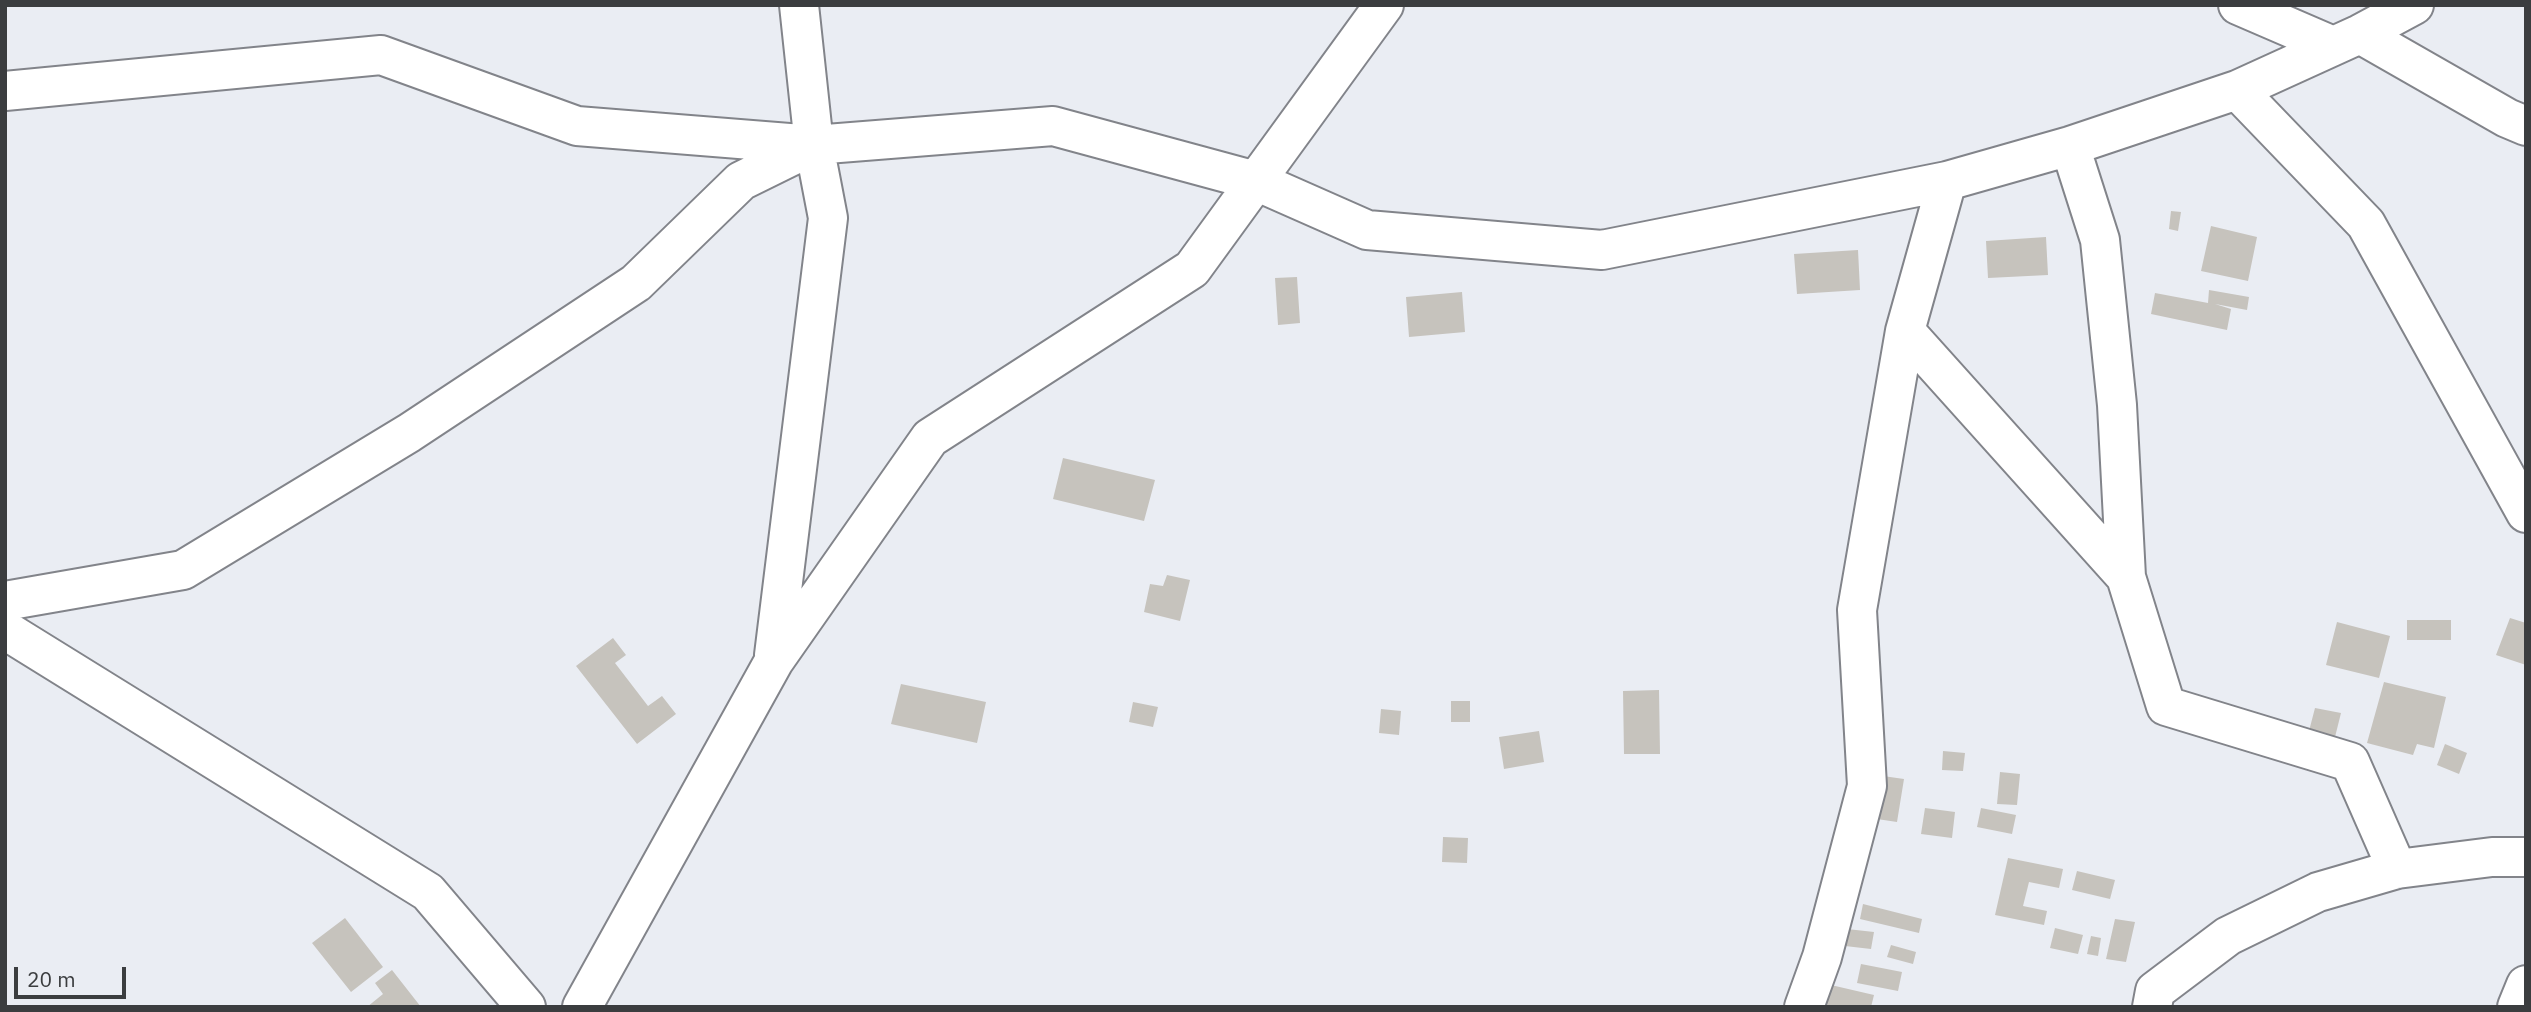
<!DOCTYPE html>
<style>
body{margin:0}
#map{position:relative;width:2531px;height:1012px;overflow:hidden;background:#eaedf3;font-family:"IBM Plex Sans",sans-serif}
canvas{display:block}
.frame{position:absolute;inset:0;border:7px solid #3b3d3f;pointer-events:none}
.scale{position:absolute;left:14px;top:967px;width:112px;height:32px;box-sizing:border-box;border:4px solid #3b3d3f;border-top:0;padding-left:9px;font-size:21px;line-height:24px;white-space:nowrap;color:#3b3d3f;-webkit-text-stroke:5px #eaedf3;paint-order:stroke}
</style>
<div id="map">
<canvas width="2531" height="1012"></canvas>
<div class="frame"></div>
<div class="scale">20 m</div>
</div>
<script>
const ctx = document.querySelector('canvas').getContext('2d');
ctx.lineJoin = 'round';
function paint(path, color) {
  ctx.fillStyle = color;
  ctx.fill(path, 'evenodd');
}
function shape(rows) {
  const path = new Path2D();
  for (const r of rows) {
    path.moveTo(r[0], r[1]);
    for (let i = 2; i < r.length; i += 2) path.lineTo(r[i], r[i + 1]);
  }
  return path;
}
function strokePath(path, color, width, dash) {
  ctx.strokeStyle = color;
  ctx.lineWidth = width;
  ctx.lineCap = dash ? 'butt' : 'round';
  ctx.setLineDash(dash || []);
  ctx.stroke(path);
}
const building = shape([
 [2171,211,2181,212,2178,231,2169,229],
 [2211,226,2257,237,2248,281,2201,271],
 [2046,237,2048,275,1988,278,1986,241],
 [1858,250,1860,290,1797,294,1794,254],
 [1297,277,1300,323,1278,325,1275,278],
 [2209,290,2249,297,2247,310,2215,304,2231,309,2227,330,2151,314,2155,293,2208,303],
 [1462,292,1465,332,1409,337,1406,297],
 [1063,458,1155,480,1144,521,1053,499],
 [1167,575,1190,580,1180,621,1144,612,1150,584,1163,586],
 [2510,618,2526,623,2526,665,2496,655],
 [2407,620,2451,620,2451,640,2407,640],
 [2337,622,2390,636,2379,678,2326,665],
 [613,638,626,655,615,663,648,706,662,696,676,714,637,744,576,666],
 [2384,682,2446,697,2434,748,2417,744,2413,755,2367,743],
 [901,684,986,702,977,743,891,724],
 [1659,690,1660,754,1624,754,1623,691],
 [1451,701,1470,701,1470,722,1451,722],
 [1133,702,1158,707,1153,727,1129,722],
 [2315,708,2341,713,2335,737,2309,731],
 [1381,709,1401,711,1399,735,1379,733],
 [1539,731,1544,762,1504,769,1499,737],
 [2445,744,2467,753,2459,774,2437,765],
 [1943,751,1965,753,1963,771,1942,770],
 [2000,772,2020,774,2017,805,1997,804],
 [1883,776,1904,779,1897,822,1877,819],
 [1925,808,1955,812,1952,838,1921,834],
 [1981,808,2016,815,2012,834,1977,827],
 [1443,837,1468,838,1467,863,1442,862],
 [2008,858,2063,869,2059,888,2029,882,2023,906,2047,911,2044,925,1995,915],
 [2077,871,2115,880,2110,899,2072,890],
 [1863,904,1922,919,1919,933,1860,919],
 [345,918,383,967,351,992,312,943],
 [2115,919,2135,922,2126,962,2106,959],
 [2055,928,2083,935,2078,954,2050,948],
 [1847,929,1874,932,1871,949,1845,946],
 [2091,936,2101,938,2098,956,2087,954],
 [1891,945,1916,952,1913,964,1887,957],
 [1861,964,1902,972,1898,991,1857,983],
 [392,970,421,1007,367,1007,383,994,375,983],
 [1831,985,1874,995,1871,1007,1826,1007]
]);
const minor = shape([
 [2238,5,2333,46],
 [2360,34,2507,118,2526,126],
 [2237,90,2366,224,2526,513],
 [5,91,381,55,577,126,814,145,1053,126,1256,181,1367,230,1602,250,1947,181,2070,146,2237,90,2360,34,2414,5],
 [2070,146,2100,240,2117,405,2126,577],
 [1905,331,2126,577,2166,706,2350,762,2397,869],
 [5,601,183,570,409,433,636,283,741,181,814,145],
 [5,630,428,892,526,1007],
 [774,655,828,218,814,145,799,5],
 [582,1007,774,661,930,438,1192,269,1384,5],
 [1804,1007,1822,957,1867,786,1857,610,1905,331,1947,181],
 [2152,1007,2155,991,2228,936,2318,892,2397,869,2492,857,2526,857],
 [2517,1007,2526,985]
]);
paint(building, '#c6c3bd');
strokePath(minor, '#82848a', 42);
strokePath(minor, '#fff', 38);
</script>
